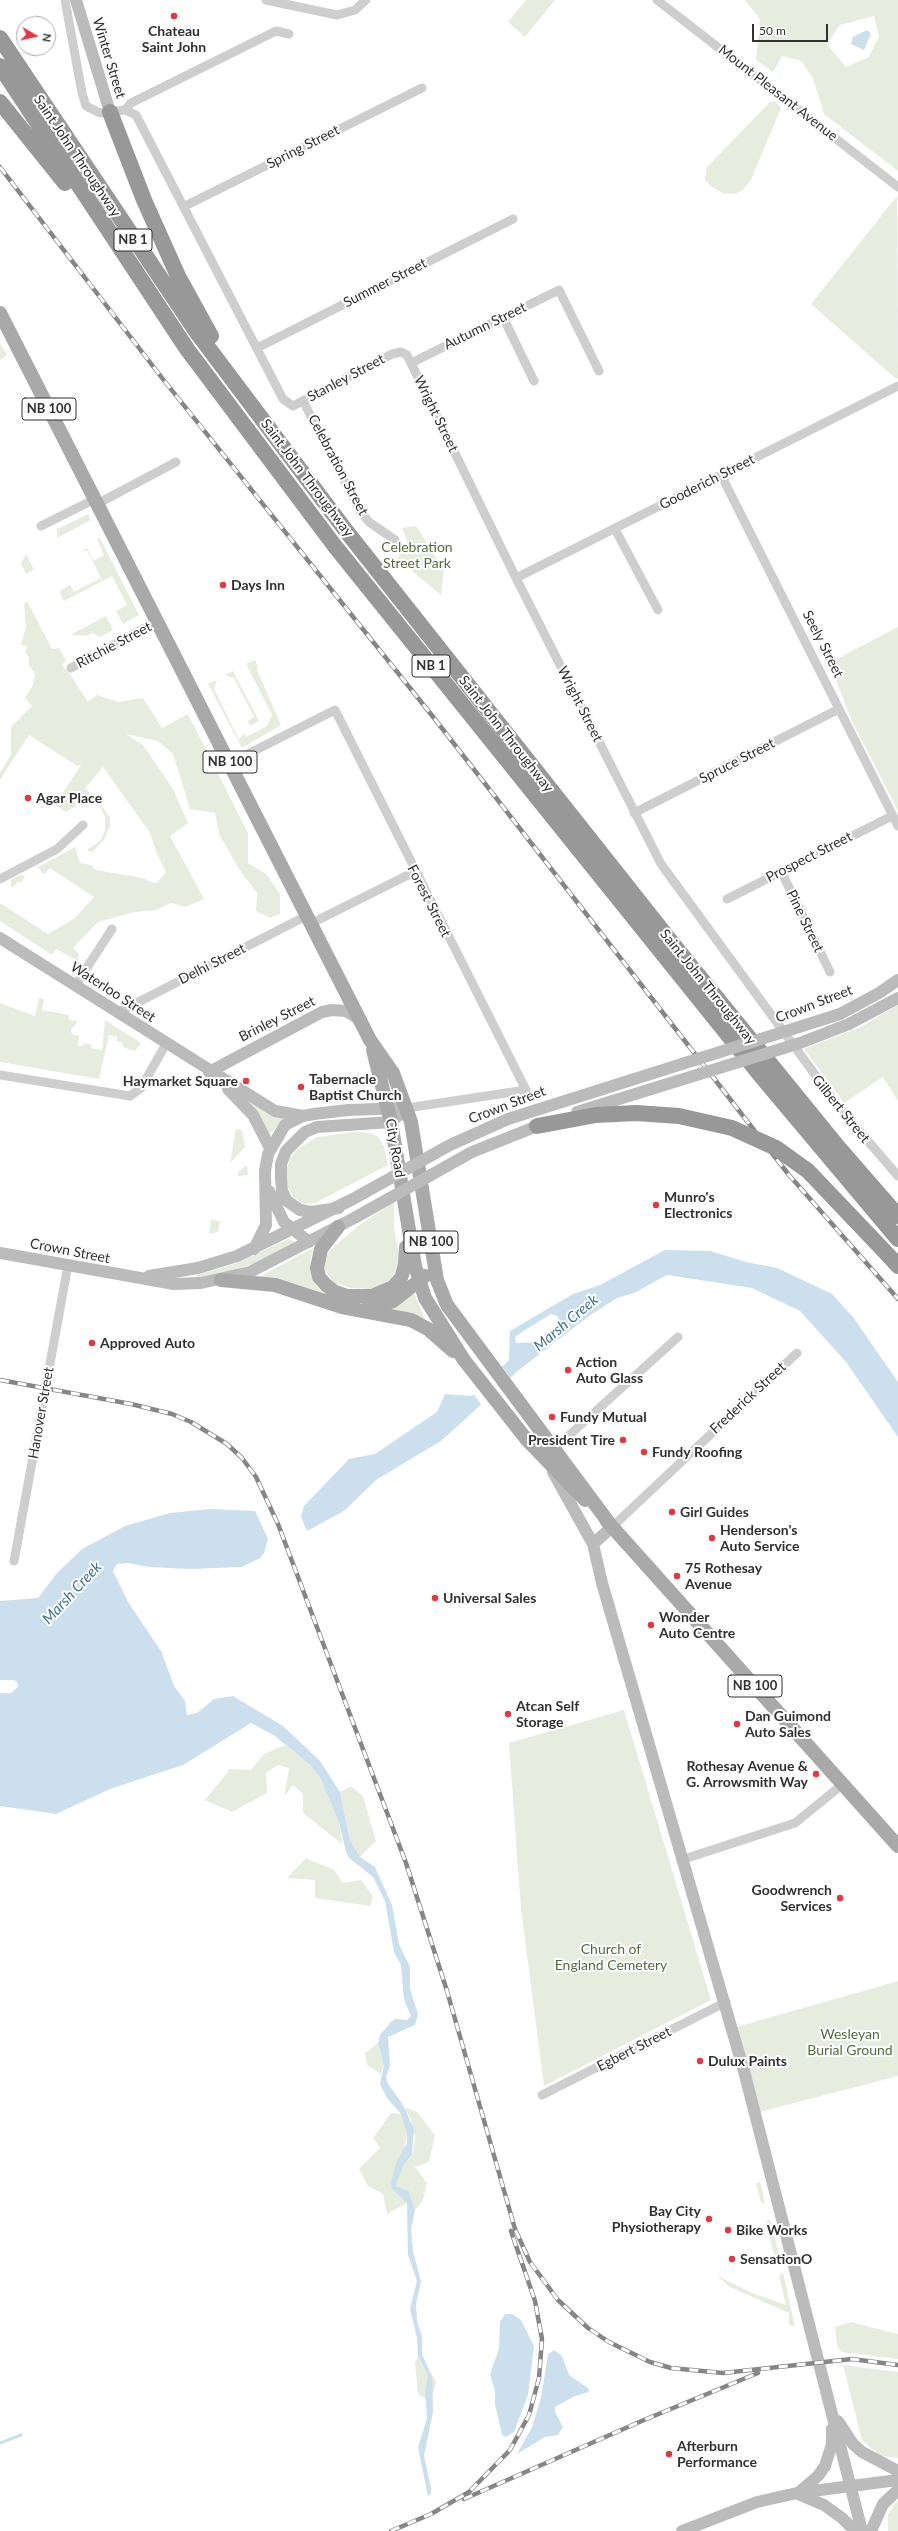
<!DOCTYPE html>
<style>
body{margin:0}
#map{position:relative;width:898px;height:2531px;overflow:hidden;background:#fff;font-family:Lato,sans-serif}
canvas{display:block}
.north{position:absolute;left:16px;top:16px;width:40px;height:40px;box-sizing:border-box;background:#fff;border:1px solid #adadad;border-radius:50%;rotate:99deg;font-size:11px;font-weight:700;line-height:16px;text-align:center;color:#313131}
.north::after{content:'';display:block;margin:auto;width:14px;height:18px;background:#e23843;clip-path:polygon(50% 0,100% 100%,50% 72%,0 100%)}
.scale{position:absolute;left:752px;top:24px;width:76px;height:18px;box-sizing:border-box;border:2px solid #313131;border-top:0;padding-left:5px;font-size:12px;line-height:14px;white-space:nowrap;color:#313131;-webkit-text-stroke:3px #fff;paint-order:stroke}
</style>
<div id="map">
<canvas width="898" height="2531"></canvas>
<div class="north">N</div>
<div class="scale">50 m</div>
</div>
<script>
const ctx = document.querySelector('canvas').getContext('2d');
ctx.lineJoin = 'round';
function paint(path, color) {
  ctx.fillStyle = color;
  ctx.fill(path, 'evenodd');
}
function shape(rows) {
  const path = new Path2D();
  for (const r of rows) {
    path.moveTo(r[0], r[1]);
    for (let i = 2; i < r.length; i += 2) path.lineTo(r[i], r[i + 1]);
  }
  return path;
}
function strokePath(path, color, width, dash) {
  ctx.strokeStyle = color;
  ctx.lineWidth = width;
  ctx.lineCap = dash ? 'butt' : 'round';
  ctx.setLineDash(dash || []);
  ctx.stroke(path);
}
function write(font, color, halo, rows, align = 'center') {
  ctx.font = font + ' Lato,sans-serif';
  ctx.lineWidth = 4;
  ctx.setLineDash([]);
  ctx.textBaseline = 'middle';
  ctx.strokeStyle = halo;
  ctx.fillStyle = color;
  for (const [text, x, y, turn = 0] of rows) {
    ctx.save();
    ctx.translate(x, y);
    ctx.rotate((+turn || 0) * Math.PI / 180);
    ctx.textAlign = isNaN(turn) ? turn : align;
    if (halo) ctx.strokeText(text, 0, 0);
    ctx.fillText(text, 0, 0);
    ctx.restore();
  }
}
const green = shape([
 [526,0,555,0,525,37,508,22],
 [745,0,898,0,898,171,824,114,813,78,801,61,782,56,773,72,756,60,760,19],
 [874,16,879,36,869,57,846,67,827,44,840,25],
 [775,101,781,108,751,180,743,190,735,194,723,193,712,187,705,180,707,167,770,102],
 [897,196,898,378,896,379,811,304],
 [0,343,7,355,0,360],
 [88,514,91,520,57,538,57,529],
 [416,526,444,570,441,595,397,559,407,541,402,528],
 [100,538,139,615,123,624,116,611,127,605,112,576,64,601,59,591,70,585,74,592,101,578,87,550,79,552,87,548,94,561,104,555,97,539],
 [26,554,34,570,26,574,21,563],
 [27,601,52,649,59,648,66,661,62,665,70,674,88,702,97,695,118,702,143,698,162,728,188,714,248,833,248,863,266,874,280,894,280,914,270,918,256,911,257,893,239,869,219,834,215,813,190,809,173,754,158,741,126,734,143,745,173,789,188,823,170,836,204,899,186,907,171,903,156,910,135,912,98,922,73,948,79,954,78,961,56,949,52,955,0,921,0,903,48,934,75,918,94,897,50,868,44,875,38,867,75,847,80,863,91,865,96,870,143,878,154,883,158,882,166,872,157,854,150,833,103,767,85,788,98,800,110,818,110,826,104,840,92,852,87,850,100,841,105,831,105,817,101,808,93,801,79,798,75,798,76,806,66,812,55,805,81,765,77,766,29,735,0,780,0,773,11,755,11,727,32,706,25,698,33,685,35,674,29,665,29,658,25,651,27,647,21,644,26,627,24,604],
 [106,616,113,630,100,637,93,633,85,636,70,635],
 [898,627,898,811,851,719,829,663],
 [255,660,258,667,257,670,281,725,242,748,208,684,217,680,214,689,239,740,244,733,246,737,267,726,272,715,246,664],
 [233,671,259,721,250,726,248,721,254,717,234,678,225,675],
 [20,875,25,876,21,883,18,881,13,888,11,886,11,880],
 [39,998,44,999,42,1010,69,1015,69,1020,78,1021,71,1030,72,1034,79,1036,78,1046,83,1046,83,1043,92,1045,91,1048,102,1050,105,1020,141,1043,135,1051,131,1050,123,1047,123,1043,116,1041,117,1037,109,1035,99,1079,0,1062,0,1003,35,1016],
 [898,1005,898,1101,883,1077,844,1103,804,1049,861,1027],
 [221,1081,284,1118,285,1119,269,1134],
 [236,1129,242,1130,245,1147,230,1163],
 [356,1132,370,1133,378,1137,384,1146,388,1165,315,1203,304,1204,293,1197,288,1187,286,1170,290,1159,299,1148,317,1137],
 [247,1165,248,1175,238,1176,238,1172],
 [394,1202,394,1227,399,1254,398,1265,391,1279,377,1287,369,1289,351,1288,333,1282,324,1269,325,1257,330,1250,358,1226],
 [211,1220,220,1221,218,1232,209,1234],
 [289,1239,296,1242,253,1264,212,1276,196,1278,197,1275,234,1264],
 [313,1248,310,1262,313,1280,319,1289,331,1297,259,1277],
 [414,1293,425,1319,389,1309],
 [624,1710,711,2000,544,2086,521,1909,509,1743],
 [285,1745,311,1766,320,1777,339,1823,342,1844,303,1813,303,1794,293,1785,284,1797,289,1768,278,1765,266,1773,267,1793,232,1812,205,1800,230,1769,251,1770,264,1754],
 [351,1786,363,1796,376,1841,360,1857,350,1840,340,1792],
 [306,1858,334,1870,343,1883,361,1880,373,1896,370,1906,315,1898,315,1880,287,1878],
 [898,1981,898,2076,756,2113,733,2028],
 [378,2043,384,2064,381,2074,367,2065,365,2053],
 [404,2107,417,2112,435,2135,429,2162,415,2167,427,2183,423,2200,415,2210,409,2191,396,2186,403,2166,412,2156,414,2148,415,2137,411,2120],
 [391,2113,401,2114,407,2134,404,2151,396,2163,392,2189,407,2203,387,2214,383,2194,368,2186,359,2169,380,2148,373,2138],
 [760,2182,765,2203,761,2203,756,2183],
 [770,2219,780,2258,774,2255,766,2222],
 [783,2272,795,2327,789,2325,789,2313,730,2287,716,2275,752,2293,786,2305,779,2276],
 [851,2322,898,2334,898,2359,841,2352,837,2345,835,2327],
 [418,2356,428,2375,425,2390,426,2399,418,2394,415,2363],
 [843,2365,898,2372,898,2458,877,2455,877,2453,862,2440],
 [431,2373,436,2382,432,2397,430,2388],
 [898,2500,898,2531,888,2531,888,2514]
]);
const water = shape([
 [867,30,871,34,864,50,851,44,853,37],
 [665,1250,710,1251,746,1262,777,1268,832,1294,853,1317,898,1382,898,1437,846,1362,800,1311,752,1288,667,1275,634,1293,617,1298,589,1316,519,1370,441,1441,376,1480,344,1511,307,1531,301,1517,304,1506,349,1459,375,1454,437,1412,445,1394,472,1396,509,1360,510,1331,573,1294,600,1285],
 [551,1314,558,1316,559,1320,552,1336,542,1342,516,1343,515,1337,525,1330],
 [211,1509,255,1511,268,1539,264,1553,260,1558,242,1567,188,1569,149,1567,128,1563,117,1564,113,1571,128,1602,161,1651,174,1686,185,1701,187,1715,197,1713,214,1699,233,1696,283,1726,320,1761,340,1792,350,1840,360,1857,375,1867,392,1905,399,1944,410,1967,410,1989,418,2014,415,2025,388,2037,390,2066,386,2077,388,2084,402,2103,414,2129,412,2155,403,2166,396,2186,409,2191,415,2210,411,2229,413,2251,421,2282,416,2304,417,2321,422,2336,422,2354,432,2377,433,2412,424,2456,431,2488,431,2494,428,2496,418,2448,427,2418,425,2390,428,2375,418,2356,417,2338,410,2309,417,2281,408,2255,407,2203,392,2189,391,2183,396,2163,407,2143,407,2134,401,2114,387,2098,380,2084,384,2065,378,2043,380,2035,391,2022,395,2019,407,2020,411,2016,404,2000,401,1965,394,1952,385,1901,373,1877,349,1858,346,1852,339,1823,320,1777,311,1766,275,1736,251,1723,183,1765,110,1789,56,1814,0,1806,0,1693,11,1693,18,1686,14,1680,0,1680,0,1601,38,1598,57,1573,82,1549,125,1526,170,1513],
 [505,2314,512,2314,521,2320,534,2346,528,2395,514,2432,506,2437,502,2435,495,2404,495,2391,490,2374,499,2349,500,2322],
 [554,2350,562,2356,569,2375,588,2388,589,2392,575,2396,555,2407,555,2412,563,2427,558,2435,545,2437,517,2454,532,2427,541,2398,548,2354]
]);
const pier = shape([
 [501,1365,512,1380,483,1407,473,1393],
 [0,1680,14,1680,17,1682,18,1687,11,1693,0,1693,0,1691,10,1691,16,1686,13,1682,0,1682]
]);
const stream = shape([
 [0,2443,21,2435]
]);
const street = shape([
 [65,0,82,93,86,106,100,113,125,110,136,115,283,399,293,406,392,354,401,352,407,355,516,578,661,864,838,1106,898,1176],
 [266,0,337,15,355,10,366,0],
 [657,0,898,187],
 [125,110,131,103,276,31,289,34],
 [185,206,422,88],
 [503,317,534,381],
 [257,348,513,219],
 [411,363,559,290,599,371],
 [303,401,360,511,369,522,395,540],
 [721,475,898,826],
 [97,504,176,462],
 [41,526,95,499],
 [615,529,658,610],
 [516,578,898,386],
 [71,668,158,621],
 [230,763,335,710,526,1090,407,1108],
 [634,813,839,709],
 [781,871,830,972],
 [0,879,57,849,83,825],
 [727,899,892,816],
 [312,923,414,872],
 [75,986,112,929],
 [117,1013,308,915],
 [0,1075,130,1096,141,1088,166,1044],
 [555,1448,678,1337],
 [612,1527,797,1353],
 [14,1561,68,1265],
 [684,1859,795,1823,843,1784],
 [542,2095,726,2002]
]);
const secondary = shape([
 [76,0,110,112],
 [0,938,275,1111,303,1116],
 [840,1014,879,993,898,980],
 [849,1024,898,998],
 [209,1072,322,1012,332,1010,346,1011,361,1020],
 [228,1089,253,1115,270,1148],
 [269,1191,284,1222,309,1242],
 [339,1208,311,1212,300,1210,287,1201,282,1191,281,1178,281,1164,286,1151,305,1132,317,1127,391,1122,407,1108],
 [254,1249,266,1225,265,1171,268,1154,285,1125,303,1116,314,1114,348,1110,407,1108],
 [0,1253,174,1284,201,1283,250,1272,356,1217],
 [149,1276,198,1268,237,1256,353,1199],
 [553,1472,593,1544,602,1583,744,2071,862,2531],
 [593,1544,612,1527],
 [838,2421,853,2444,862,2452,898,2471],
 [798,2493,818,2476,825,2466,832,2444,832,2429],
 [798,2494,824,2505,842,2518,855,2531],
 [682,2531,757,2502,797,2493,898,2480],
 [871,2531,883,2504,898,2490]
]);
const primary = shape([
 [0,313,370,1040,393,1073,411,1122,437,1280,447,1305,612,1527],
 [373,1050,391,1122,415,1266,425,1298,464,1360,527,1440,585,1500],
 [338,1227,321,1249,317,1268,319,1277,326,1285,335,1292,347,1296,372,1296,393,1287,401,1278,405,1265,406,1247],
 [221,1280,275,1285,342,1307,411,1320,428,1329,453,1351],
 [366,1309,393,1301,425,1276],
 [606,1520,898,1846]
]);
const highway = shape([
 [0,38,198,334,347,532,672,943,838,1147,898,1216],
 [0,66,187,349,334,545,761,1076,898,1239],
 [0,102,65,183],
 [110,112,144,200,178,276,211,336],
 [889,1256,898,1266]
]);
const rail = shape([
 [0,167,162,378,434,718,789,1175,898,1299],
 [0,1380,131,1404,172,1414,191,1422,227,1444,242,1458,256,1477,278,1524,406,1863,447,1991,515,2229,530,2262,558,2300,588,2328,609,2342,650,2362,671,2368,723,2373,852,2359,898,2365],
 [464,2499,644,2420,758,2373],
 [391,2531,431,2514,469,2492,510,2450,529,2415,539,2378,542,2339,535,2301,511,2231]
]);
const secondaryBridge = shape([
 [577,1112,800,1043,849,1024],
 [353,1199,450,1145,508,1119,840,1014],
 [356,1217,472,1152,545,1123]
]);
const highwayBridge = shape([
 [537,1126,596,1115,636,1113,679,1116,732,1128,776,1148,808,1171,889,1256]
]);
const markers = [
 [174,16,4,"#e23843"],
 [223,585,4,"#e23843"],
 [28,798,4,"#e23843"],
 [246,1081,4,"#e23843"],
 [301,1087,4,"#e23843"],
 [656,1205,4,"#e23843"],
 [92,1343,4,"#e23843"],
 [568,1370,4,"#e23843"],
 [552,1417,4,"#e23843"],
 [623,1440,4,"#e23843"],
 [644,1452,4,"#e23843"],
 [672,1512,4,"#e23843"],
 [712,1538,4,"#e23843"],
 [677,1576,4,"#e23843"],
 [435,1598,4,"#e23843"],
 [651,1625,4,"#e23843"],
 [508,1714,4,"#e23843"],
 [737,1724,4,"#e23843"],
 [816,1774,4,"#e23843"],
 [840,1898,4,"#e23843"],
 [700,2061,4,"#e23843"],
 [709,2219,4,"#e23843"],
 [728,2230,4,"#e23843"],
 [732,2259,4,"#e23843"],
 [669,2454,4,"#e23843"]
];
const shields = [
 [133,240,38],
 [49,409,54],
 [431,666,38],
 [230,762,54],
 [431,1242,54],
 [755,1686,54]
];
const shieldNames = [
 ["NB 1",133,240],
 ["NB 100",49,409],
 ["NB 1",431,666],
 ["NB 100",230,762],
 ["NB 100",431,1242],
 ["NB 100",755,1686]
];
const poiNames = [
 ["Chateau",174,31,"center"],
 ["Saint John",174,47,"center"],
 ["Days Inn",231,585],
 ["Agar Place",36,798],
 ["Tabernacle",309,1079],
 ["Baptist Church",309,1095],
 ["Haymarket Square",238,1081,"right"],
 ["Munro's",664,1197],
 ["Electronics",664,1213],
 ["Approved Auto",100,1343],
 ["Action",576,1362],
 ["Auto Glass",576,1378],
 ["Fundy Mutual",560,1417],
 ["President Tire",615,1440,"right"],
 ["Fundy Roofing",652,1452],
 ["Girl Guides",680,1512],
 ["Henderson's",720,1530],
 ["Auto Service",720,1546],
 ["75 Rothesay",685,1568],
 ["Avenue",685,1584],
 ["Universal Sales",443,1598],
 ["Wonder",659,1617],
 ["Auto Centre",659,1633],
 ["Atcan Self",516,1706],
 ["Storage",516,1722],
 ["Dan Guimond",745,1716],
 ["Auto Sales",745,1732],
 ["Rothesay Avenue &",808,1766,"right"],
 ["G. Arrowsmith Way",808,1782,"right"],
 ["Goodwrench",832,1890,"right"],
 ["Services",832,1906,"right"],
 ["Dulux Paints",708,2061],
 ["Bay City",701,2211,"right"],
 ["Physiotherapy",701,2227,"right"],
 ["Bike Works",736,2230],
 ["SensationO",740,2259],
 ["Afterburn",677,2446],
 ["Performance",677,2462]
];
const streetNames = [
 ["Winter Street",109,58,73],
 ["Mount Pleasant Avenue",778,93,38],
 ["Spring Street",303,147,-27],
 ["Saint John Throughway",77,156,56],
 ["Summer Street",385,283,-27],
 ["Autumn Street",485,326,-26],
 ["Stanley Street",346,378,-28],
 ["Wright Street",436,414,64],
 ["Celebration Street",338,465,62],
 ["Saint John Throughway",307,478,53],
 ["Gooderich Street",707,482,-27],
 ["Seely Street",823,644,63],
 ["Ritchie Street",114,645,-28],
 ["Wright Street",580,704,63],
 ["Saint John Throughway",506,734,52],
 ["Spruce Street",737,761,-27],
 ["Prospect Street",809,857,-27],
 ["Forest Street",429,901,63],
 ["Pine Street",805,921,64],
 ["Delhi Street",212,964,-27],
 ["Saint John Throughway",708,987,51],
 ["Waterloo Street",113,992,33],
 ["Crown Street",814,1004,-21],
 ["Brinley Street",277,1019,-27],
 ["Crown Street",507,1105,-21],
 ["Gilbert Street",841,1109,51],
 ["City Road",395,1148,80],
 ["Crown Street",70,1251,11],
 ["Frederick Street",748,1398,-43],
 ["Hanover Street",41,1413,-80],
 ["Egbert Street",634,2049,-27]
];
const parkNames = [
 ["Celebration",417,547],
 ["Street Park",417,563],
 ["Church of",611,1949],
 ["England Cemetery",611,1965],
 ["Wesleyan",850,2034],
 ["Burial Ground",850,2050]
];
const waterNames = [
 ["Marsh Creek",566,1323,-40],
 ["Marsh Creek",72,1593,-47]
];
paint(green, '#e6eddf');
paint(water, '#ccdfec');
paint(pier, '#fff');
strokePath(stream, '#ccdfec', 3);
strokePath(street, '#cecece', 9);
strokePath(secondary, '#bbb', 12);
strokePath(primary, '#a9a9a9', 14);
strokePath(highway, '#989898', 16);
strokePath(rail, '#868686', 4.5);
strokePath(rail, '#fff', 3, [9]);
strokePath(secondaryBridge, '#bbb', 12);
strokePath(highwayBridge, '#989898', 16);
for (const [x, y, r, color] of markers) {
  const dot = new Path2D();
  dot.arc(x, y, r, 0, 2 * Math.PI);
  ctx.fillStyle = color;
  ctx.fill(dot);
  strokePath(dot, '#fff', 1.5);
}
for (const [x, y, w] of shields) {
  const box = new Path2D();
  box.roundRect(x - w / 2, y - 11, w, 22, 3);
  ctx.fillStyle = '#fff';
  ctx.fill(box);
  strokePath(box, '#313131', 1);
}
write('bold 13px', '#313131', null, shieldNames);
write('bold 14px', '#313131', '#fff', poiNames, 'left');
write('14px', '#313131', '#fff', streetNames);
write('14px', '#536c3e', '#fff', parkNames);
write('italic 15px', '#3f7192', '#fff', waterNames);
</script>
